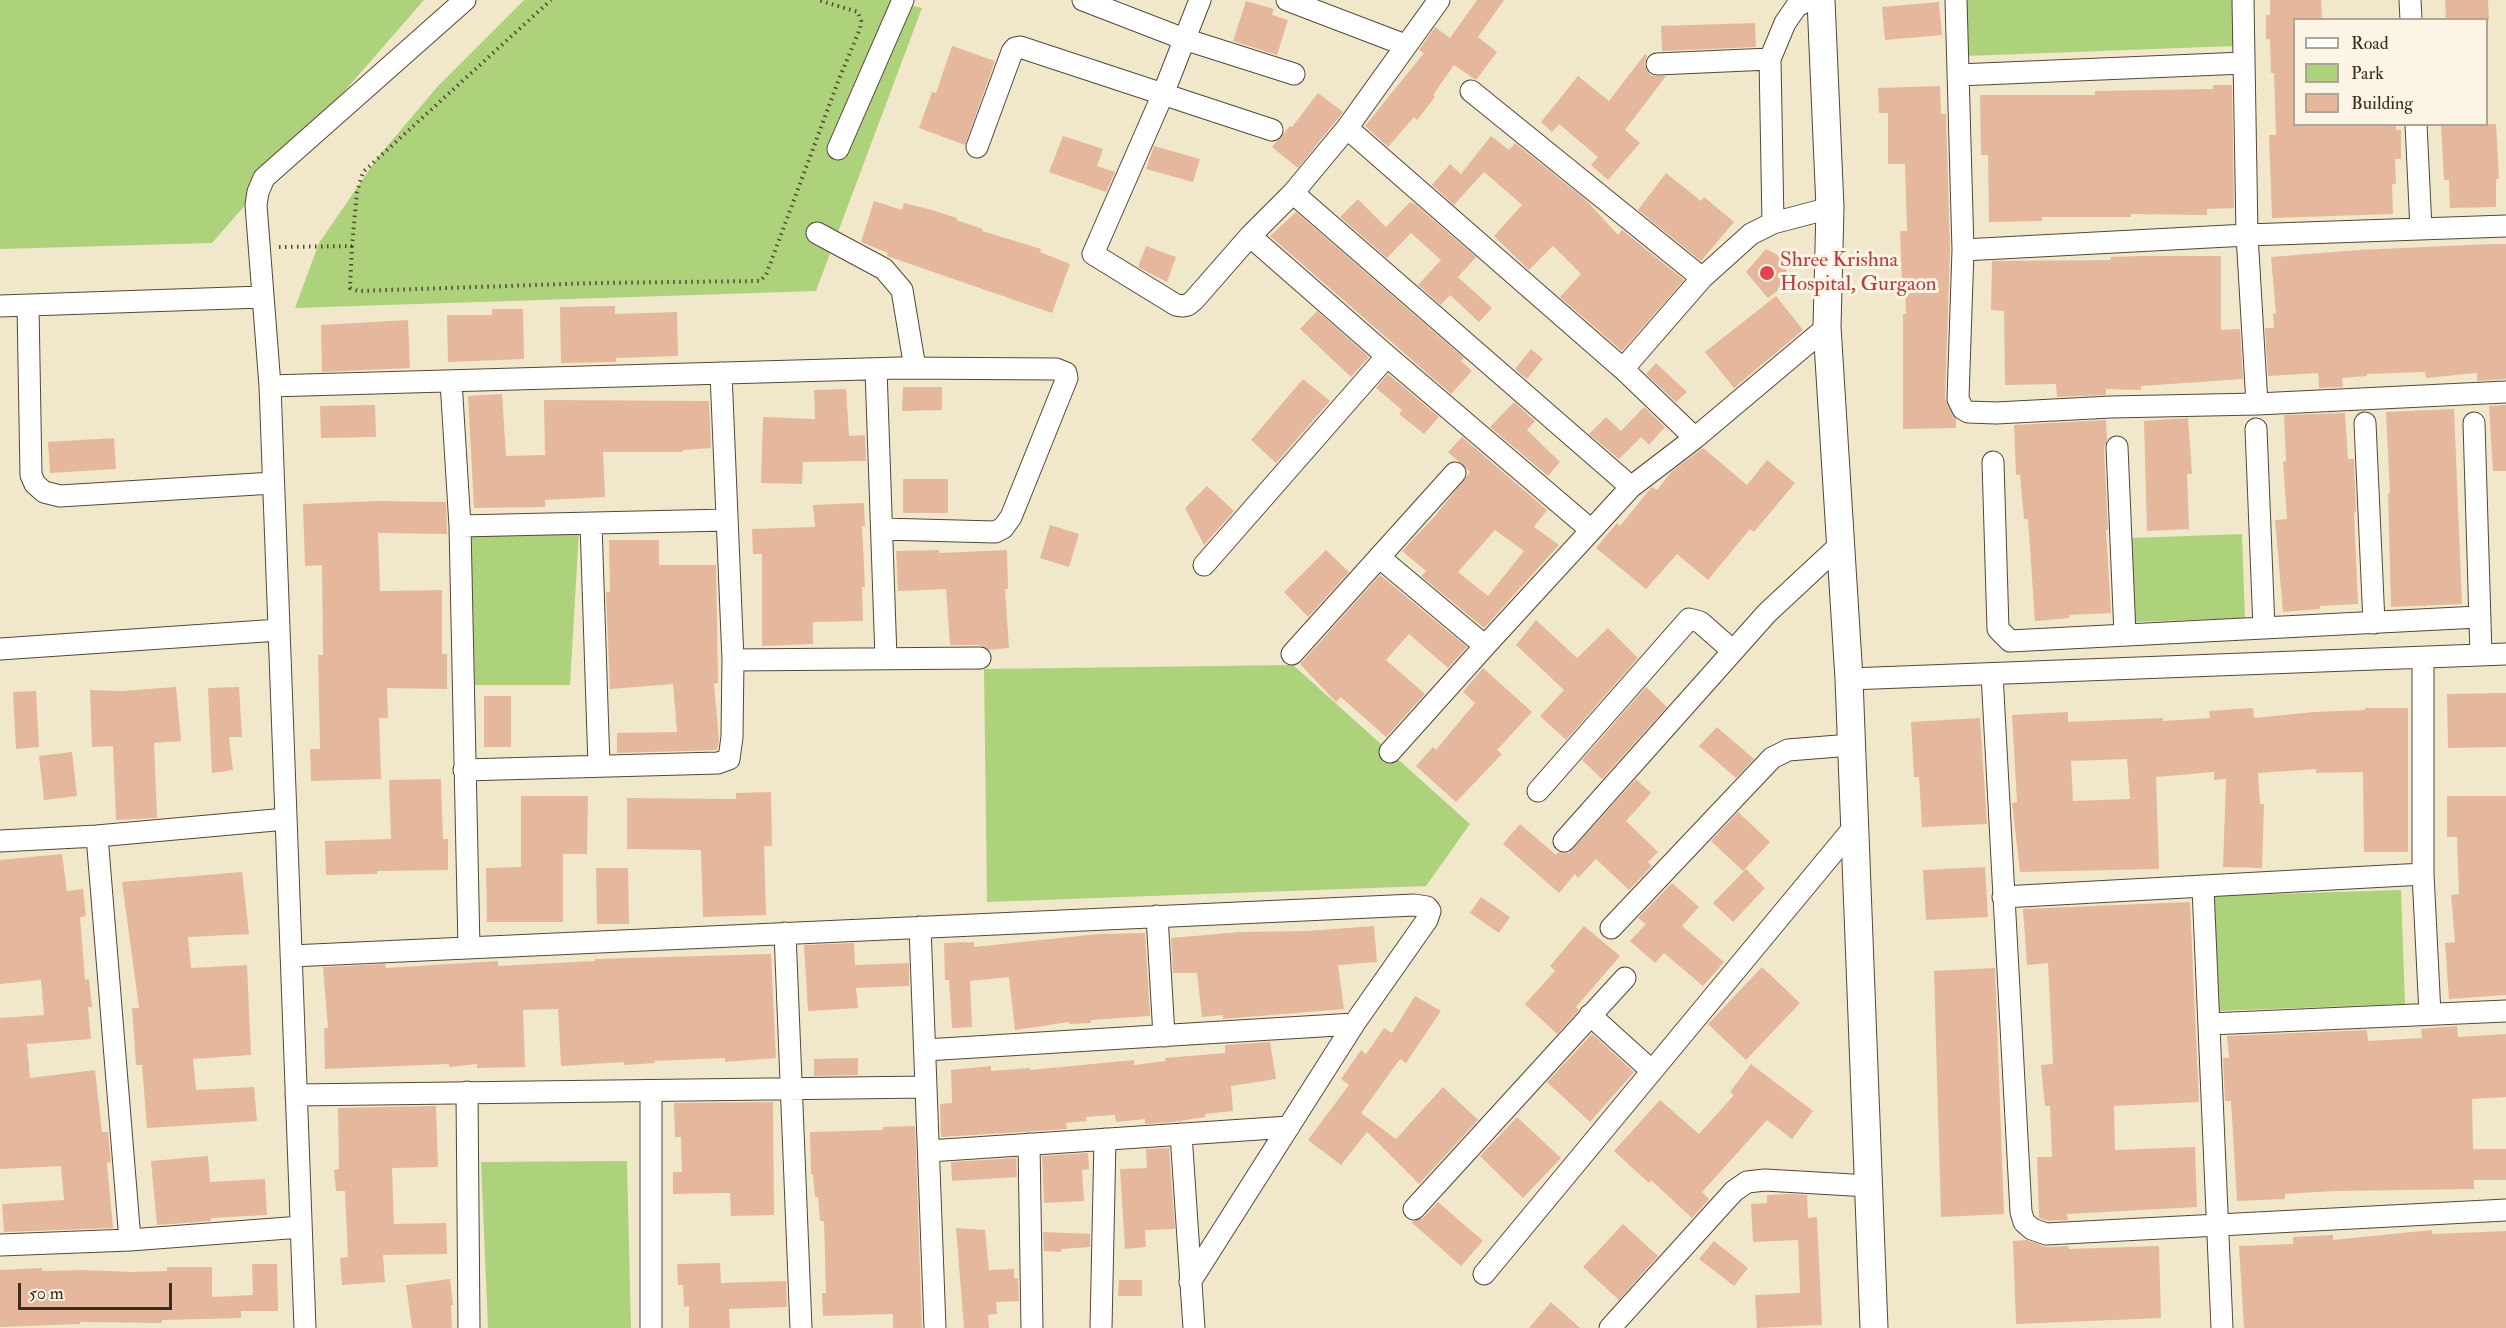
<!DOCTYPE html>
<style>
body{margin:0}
#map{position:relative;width:2506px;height:1328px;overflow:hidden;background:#f1e8cc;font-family:"IM FELL Double Pica",serif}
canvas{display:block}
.legend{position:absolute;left:2293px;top:18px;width:195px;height:108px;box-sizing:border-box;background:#fcf5e5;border:2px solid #afa495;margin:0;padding:8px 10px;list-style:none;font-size:18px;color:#3b2a1e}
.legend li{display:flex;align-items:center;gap:12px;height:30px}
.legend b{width:30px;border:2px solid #afa495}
.scale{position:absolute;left:18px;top:1283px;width:154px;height:27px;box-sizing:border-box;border:3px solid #3b2a1e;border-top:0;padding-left:8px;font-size:18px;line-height:21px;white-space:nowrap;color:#3b2a1e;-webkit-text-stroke:4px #fcf5e5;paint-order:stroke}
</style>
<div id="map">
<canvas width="2506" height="1328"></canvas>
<ul class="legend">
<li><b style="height:8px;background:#fff"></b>Road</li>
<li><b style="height:16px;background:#aed27c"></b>Park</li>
<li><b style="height:16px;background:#e5b79c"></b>Building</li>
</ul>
<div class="scale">50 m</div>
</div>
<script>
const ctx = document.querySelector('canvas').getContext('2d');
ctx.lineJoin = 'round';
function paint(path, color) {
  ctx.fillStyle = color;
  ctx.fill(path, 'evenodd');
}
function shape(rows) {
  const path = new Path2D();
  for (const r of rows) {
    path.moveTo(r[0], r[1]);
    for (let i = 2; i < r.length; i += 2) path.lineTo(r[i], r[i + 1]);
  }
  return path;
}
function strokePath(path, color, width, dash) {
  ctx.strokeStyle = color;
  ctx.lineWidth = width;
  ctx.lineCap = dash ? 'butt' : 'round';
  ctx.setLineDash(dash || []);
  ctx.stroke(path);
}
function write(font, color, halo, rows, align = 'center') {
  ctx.font = font + ' "IM FELL Double Pica",serif';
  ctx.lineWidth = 6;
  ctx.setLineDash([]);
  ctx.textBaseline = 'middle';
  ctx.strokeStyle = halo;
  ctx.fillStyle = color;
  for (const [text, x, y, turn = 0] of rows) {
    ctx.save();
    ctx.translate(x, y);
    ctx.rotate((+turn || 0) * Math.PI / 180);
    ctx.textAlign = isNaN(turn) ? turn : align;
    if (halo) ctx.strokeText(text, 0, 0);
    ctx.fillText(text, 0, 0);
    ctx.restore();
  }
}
const green = shape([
 [0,0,424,0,212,243,0,249],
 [524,0,889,0,922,8,816,291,295,308,319,243,378,157,438,86],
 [1965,0,2233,0,2234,46,1967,56],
 [579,531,570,685,475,685,467,534],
 [2242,534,2245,618,2135,622,2131,538],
 [1293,665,1470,824,1426,886,987,902,984,669],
 [2401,890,2405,1004,2216,1011,2212,896],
 [627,1161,631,1328,488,1328,481,1162]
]);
const building = shape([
 [1477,0,1504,0,1478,37,1497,52,1476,80,1454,65,1433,95,1435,97,1417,120,1414,117,1388,147,1365,126,1424,53,1419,50,1435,27,1450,38],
 [2270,0,2321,0,2322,20,2295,20,2295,124,2396,124,2396,130,2401,130,2401,159,2395,159,2396,184,2392,184,2393,214,2272,218,2269,135,2276,135,2274,73,2271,73,2270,39,2266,39,2266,15,2270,15],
 [2445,0,2488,0,2489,20,2446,20],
 [1246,1,1274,9,1272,15,1288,20,1277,55,1233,41],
 [1939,2,1942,35,1885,40,1882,7],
 [1755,23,1756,47,1662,51,1661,26],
 [952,46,995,61,965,145,919,128,932,92,936,93],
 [1645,54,1647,56,1644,64,1647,71,1652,76,1666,76,1625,130,1640,143,1608,180,1591,165,1598,157,1559,124,1552,132,1541,122,1578,76,1609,101],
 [2213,85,2232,85,2234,208,2207,209,2207,215,2131,214,2131,217,2042,217,2042,221,1989,222,1988,155,1981,155,1980,95,2095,95,2095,91,2213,89],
 [1940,86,1941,114,1946,114,1950,250,1945,399,1956,419,1956,428,1903,429,1903,314,1906,314,1905,283,1902,283,1900,231,1907,231,1905,164,1888,164,1888,113,1879,113,1878,88],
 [1318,93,1343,112,1298,168,1272,147,1290,126,1292,127],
 [2441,124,2496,124,2499,179,2496,179,2496,207,2450,208,2449,180,2444,180],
 [1063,136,1103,149,1097,166,1115,172,1106,192,1049,172],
 [1491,136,1509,150,1515,143,1586,200,1618,235,1622,230,1684,280,1622,351,1560,297,1581,274,1553,246,1529,270,1494,236,1522,205,1512,196,1484,172,1454,205,1432,185,1450,164,1461,174],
 [1154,146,1200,159,1193,182,1146,169],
 [1666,173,1701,201,1704,197,1734,222,1701,261,1638,210],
 [1358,199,1386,227,1410,202,1415,204,1476,257,1458,277,1492,308,1479,322,1450,295,1441,305,1418,285,1441,260,1411,233,1387,258,1340,217],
 [874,201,902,210,904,203,932,210,957,218,956,220,983,229,982,231,1041,249,1040,252,1070,264,1052,313,887,256,888,253,861,242],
 [1296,212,1464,358,1461,361,1472,371,1451,394,1270,236],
 [2491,244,2506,244,2506,379,2477,381,2477,373,2426,378,2425,372,2367,374,2367,376,2342,378,2343,387,2319,388,2318,373,2268,376,2265,328,2274,328,2273,314,2276,313,2271,257,2359,250],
 [1146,246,1176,257,1167,282,1138,267],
 [1766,249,1783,258,1789,282,1768,298,1746,272],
 [2140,256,2221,256,2221,330,2240,329,2243,379,2141,386,2141,390,2106,389,2106,395,2057,397,2056,384,2005,385,2004,311,1991,310,1992,261,2111,260,2111,257],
 [1776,296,1803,330,1734,388,1705,352],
 [615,306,615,314,677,312,678,356,616,358,616,362,561,363,560,307],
 [492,309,523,309,524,359,448,362,447,315,492,315],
 [1317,311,1369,357,1351,377,1300,329],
 [408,320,410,368,322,372,321,325],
 [1531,349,1543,359,1527,379,1515,369],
 [1656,363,1687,392,1676,402,1646,374],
 [1388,374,1439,417,1424,434,1399,414,1402,410,1376,388],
 [1303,379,1330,401,1276,463,1251,440],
 [903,387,942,387,942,410,902,411],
 [846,389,849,436,865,435,866,461,803,462,802,484,761,483,763,417,815,419,814,390],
 [502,394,506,456,545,455,544,400,709,401,711,448,683,450,683,452,603,452,605,497,545,500,545,507,474,508,468,396],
 [1514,402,1535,421,1527,430,1560,462,1548,476,1490,427],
 [375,405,376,437,321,438,320,406],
 [2506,405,2506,471,2493,471,2489,406],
 [1644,407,1665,427,1649,445,1641,437,1619,459,1589,434,1606,417,1621,431],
 [2454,409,2462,604,2391,607,2388,493,2390,493,2386,412],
 [2345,413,2348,459,2354,459,2356,512,2354,513,2358,604,2320,606,2320,609,2283,612,2275,520,2287,519,2283,462,2286,461,2284,415],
 [2188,418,2192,474,2187,474,2189,529,2147,531,2144,421],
 [2106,420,2107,440,2104,448,2108,530,2106,530,2111,613,2069,615,2069,618,2035,621,2028,519,2024,519,2020,475,2016,475,2014,425],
 [1462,437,1547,510,1534,527,1559,545,1484,628,1421,576,1426,571,1402,551,1435,516,1470,472,1448,452],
 [1495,530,1524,551,1488,596,1458,572],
 [114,438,116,469,50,473,48,442],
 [1703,448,1747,485,1767,460,1795,483,1754,532,1750,529,1708,580,1677,554,1646,589,1596,548,1617,523,1620,526,1651,488,1652,487,1657,490,1672,471],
 [903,479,948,479,948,513,903,513],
 [1207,486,1234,511,1204,545,1185,508],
 [377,501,446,502,447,534,378,533,380,591,442,590,442,654,447,654,447,689,387,688,388,718,379,718,381,779,311,781,310,749,320,749,318,655,323,655,322,565,305,566,303,504],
 [864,503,865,526,862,526,865,587,862,587,863,621,813,622,813,644,762,646,762,554,753,554,752,529,815,527,813,505],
 [1050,525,1079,534,1069,567,1040,558],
 [609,540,659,540,659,565,716,565,718,683,714,684,719,740,717,750,617,753,617,733,677,732,673,684,610,689,606,592,610,592],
 [939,550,939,553,1007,550,1008,589,1005,589,1009,648,989,650,980,645,950,645,946,589,898,591,896,551],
 [1326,550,1349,572,1308,617,1284,592],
 [1380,575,1467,647,1448,668,1409,634,1386,660,1425,694,1386,737,1341,697,1336,702,1300,664],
 [1536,620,1577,658,1608,628,1638,658,1566,740,1540,716,1564,690,1516,645],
 [1483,668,1532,712,1497,750,1502,754,1456,802,1416,766,1433,747,1436,750,1475,703,1463,692],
 [176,687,181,741,154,743,157,818,116,820,113,746,92,747,90,690,121,691],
 [239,687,242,737,229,737,233,770,212,773,208,688],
 [1646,687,1667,707,1602,779,1582,760],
 [36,691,39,747,16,749,13,692],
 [2506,693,2506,747,2448,748,2447,694],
 [484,696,511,696,511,747,484,747],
 [2253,708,2254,718,2314,712,2365,710,2365,708,2408,708,2408,852,2364,852,2363,772,2316,773,2316,769,2258,773,2260,804,2264,804,2262,868,2223,867,2226,779,2214,780,2214,772,2156,777,2159,869,2020,872,2012,803,2017,802,2012,715,2068,712,2068,722,2163,718,2163,721,2210,718,2209,711],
 [2127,759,2130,799,2073,801,2071,761],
 [1980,718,1987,824,1922,827,1919,777,1914,777,1911,722],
 [1717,727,1754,759,1736,778,1699,746],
 [72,752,77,796,44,800,39,756],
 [441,779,443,839,448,839,448,870,377,871,377,874,326,875,325,841,391,839,389,780],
 [1636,779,1651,793,1626,821,1658,852,1648,862,1652,866,1629,890,1596,859,1578,878,1575,874,1559,893,1503,844,1520,824,1556,855,1558,852,1569,853],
 [771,792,772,846,764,846,766,915,703,917,701,850,627,849,627,798,736,799,736,793],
 [521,796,588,796,587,854,563,854,563,922,487,922,486,868,521,867],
 [2447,796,2506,796,2506,995,2449,999,2445,943,2455,942,2451,895,2459,894,2457,837,2447,837],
 [1738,812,1770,842,1743,871,1711,841],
 [62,854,67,891,83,889,86,916,80,917,85,980,89,979,92,1007,88,1007,91,1039,27,1044,30,1078,95,1070,102,1132,108,1132,111,1162,107,1163,113,1228,4,1232,2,1204,64,1200,61,1166,0,1169,0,1018,44,1015,41,980,0,984,0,860],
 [1985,867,1988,917,1926,920,1923,870],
 [596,868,628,868,629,924,597,924],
 [1746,869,1765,888,1733,922,1713,903],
 [242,872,249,934,188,937,191,968,247,965,251,1055,193,1059,196,1090,254,1087,257,1121,147,1128,142,1065,136,1065,132,1008,139,1008,122,882],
 [1672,883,1699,907,1682,926,1724,962,1703,986,1664,953,1655,963,1630,941,1646,924,1638,918],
 [1481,897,1510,917,1499,933,1470,913],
 [2190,902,2199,1102,2114,1106,2115,1150,2195,1147,2197,1207,2067,1214,2068,1220,2048,1221,2039,1218,2037,1157,2052,1157,2050,1106,2045,1106,2041,1065,2053,1064,2048,963,2027,965,2023,909],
 [1374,926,1377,962,1338,965,1344,1009,1223,1019,1223,1015,1202,1017,1197,973,1173,973,1171,938,1240,932,1307,931],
 [1584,926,1620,956,1576,1007,1579,1010,1557,1034,1525,1004,1555,971,1550,966],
 [1145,933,1150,1016,1091,1020,1091,1023,1069,1024,1069,1022,1015,1030,1009,977,970,981,972,1027,952,1028,949,980,945,980,944,943,974,942,974,947,1098,934],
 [854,943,855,965,909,963,909,986,856,988,858,1008,808,1011,804,945],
 [771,954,776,1058,725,1062,725,1058,654,1061,655,1063,624,1065,624,1062,561,1066,558,1009,523,1010,525,1067,477,1068,477,1064,449,1067,449,1064,325,1069,324,1028,328,1028,323,967,385,964,386,968,498,961,498,966,595,961,595,959],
 [1762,967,1800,1003,1746,1060,1708,1024],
 [1995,968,2004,1214,1941,1217,1934,971],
 [1415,996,1441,1011,1406,1063,1400,1059,1361,1113,1396,1139,1443,1087,1478,1120,1419,1184,1367,1132,1341,1165,1308,1140,1349,1085,1341,1079,1361,1050,1366,1054,1384,1028,1392,1033],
 [2457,1026,2458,1037,2506,1034,2506,1097,2472,1099,2473,1149,2506,1149,2506,1180,2474,1180,2474,1189,2334,1191,2285,1194,2285,1199,2237,1201,2231,1101,2225,1101,2223,1058,2229,1058,2227,1036,2367,1030,2368,1041,2422,1038,2421,1029],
 [1592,1034,1634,1072,1590,1122,1547,1082],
 [1270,1042,1276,1079,1231,1086,1233,1111,1205,1114,1205,1117,1174,1122,1145,1124,1145,1119,1116,1122,1115,1115,1086,1117,1087,1121,1066,1123,1067,1129,941,1137,940,1104,952,1103,951,1070,991,1066,991,1071,1030,1068,1030,1070,1134,1060,1134,1065,1165,1061,1165,1058,1225,1053,1225,1045],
 [858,1058,858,1075,814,1076,814,1059],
 [1751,1064,1813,1111,1792,1139,1767,1120,1702,1192,1709,1199,1692,1218,1651,1180,1649,1183,1614,1151,1660,1100,1699,1134,1734,1095,1730,1092],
 [773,1102,774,1215,731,1216,730,1193,673,1194,673,1172,682,1172,681,1137,675,1137,674,1103],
 [436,1106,438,1167,392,1168,394,1224,446,1223,447,1254,383,1255,385,1282,342,1285,340,1258,348,1257,345,1191,336,1191,334,1170,339,1169,338,1108],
 [1517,1117,1561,1158,1523,1198,1480,1156],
 [915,1126,922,1328,893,1328,893,1314,823,1316,822,1293,826,1293,824,1221,820,1221,818,1197,815,1197,813,1174,811,1174,810,1132,883,1130,883,1127],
 [1169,1148,1175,1229,1145,1230,1146,1247,1125,1249,1120,1169,1147,1168,1146,1149],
 [1088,1153,1089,1169,1082,1170,1084,1201,1044,1203,1042,1156],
 [208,1156,210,1182,265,1179,267,1215,211,1218,211,1221,157,1225,151,1161],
 [1016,1158,1017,1177,952,1181,951,1162],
 [1791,1194,1807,1195,1808,1218,1817,1217,1822,1325,1757,1328,1755,1295,1800,1293,1798,1240,1753,1242,1751,1204,1767,1203,1767,1195],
 [1438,1202,1483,1241,1461,1266,1411,1222,1423,1218],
 [1623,1224,1658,1256,1619,1300,1583,1267],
 [956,1228,985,1230,989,1270,1014,1269,1014,1278,1018,1278,1019,1301,996,1302,997,1314,988,1315,989,1328,964,1328],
 [2432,1230,2432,1234,2506,1231,2506,1328,2244,1328,2239,1246,2293,1244,2293,1237,2333,1235,2333,1240],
 [1043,1232,1090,1234,1090,1247,1061,1249,1061,1252,1044,1251],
 [2027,1240,2046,1247,2068,1246,2069,1249,2159,1246,2161,1318,2016,1324,2013,1241],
 [1714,1241,1748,1268,1734,1286,1699,1259],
 [720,1263,721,1283,786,1281,787,1307,729,1309,730,1328,689,1328,689,1306,684,1307,683,1285,678,1285,677,1264],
 [252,1264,277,1264,278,1311,241,1311,241,1318,162,1320,162,1323,80,1322,80,1324,0,1327,0,1270,42,1268,42,1271,84,1270,132,1272,167,1271,167,1267,212,1267,212,1297,253,1295],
 [450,1279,453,1305,451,1305,452,1328,412,1328,406,1285],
 [1119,1280,1142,1280,1142,1296,1118,1296],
 [1551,1302,1580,1328,1529,1328]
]);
const path = shape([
 [352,246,350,288,358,291,595,283,760,281,766,275,839,79,860,29,861,21,858,12,818,0],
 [279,247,352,246,357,192,363,172,551,0]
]);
const minor = shape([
 [1083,0,1184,39,1294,74],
 [1200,0,1163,94,1093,254,1176,305,1183,306,1188,305,1194,300,1250,236,1293,193,1347,128,1439,0],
 [1287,0,1405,45],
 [1956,0,1963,250,1958,399,1963,409,1968,412,1996,413,2111,407,2257,404,2506,392],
 [2243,0,2247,235,2257,404],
 [2410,0,2411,20],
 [1770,59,1773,223],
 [1657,64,1770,59,1785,23,1796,7,1808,0],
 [1958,75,2244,63],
 [1471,91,1702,278],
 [2416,124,2421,229],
 [1347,128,1623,369,1695,438],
 [977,147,1012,52,1015,48,1020,47,1272,130],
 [838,149,903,0],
 [1293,193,1631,487],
 [817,233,884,269,902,290,915,368],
 [1250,236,1387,356,1591,530],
 [1963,250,2247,235,2506,226],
 [0,306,262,297],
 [28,306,31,475,35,484,44,492,60,496,273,483],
 [876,369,886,658],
 [1623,369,1702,278,1751,234,1773,223,1830,208],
 [451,381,460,526,469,948],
 [270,386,900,368,1056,369,1066,373,1067,378,1011,517,1003,528,995,532,882,529],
 [2365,423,2374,623],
 [2474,423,2481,655],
 [2256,429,2264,628],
 [2117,447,2125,635],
 [1993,462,1998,629,2010,641,2478,617],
 [591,524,599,766],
 [460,526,727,520],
 [1379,557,1485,646],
 [1204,565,1387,356],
 [0,649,279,630],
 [1292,654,1455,473],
 [2423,658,2423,874,2430,1014],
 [733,660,980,658],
 [1992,674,2021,1212,2024,1222,2032,1229,2046,1234,2506,1210],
 [1849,679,2506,654],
 [1390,752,1485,646,1631,487,1695,438,1827,327],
 [464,770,718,763,729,759,732,737,733,660,721,373],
 [1538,791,1689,619,1700,622,1733,651],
 [97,836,130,1240],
 [0,841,97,836,286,819],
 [1564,841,1767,613,1840,545],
 [2203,888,2222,1328],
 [2003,897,2423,874],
 [1157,916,1164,1036],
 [920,927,935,1328],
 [1611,928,1772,758,1788,750,1851,745],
 [785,933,801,1328],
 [291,956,1414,905,1427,907,1430,911,1427,920,1354,1024,1190,1282],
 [1590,1015,1652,1071],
 [2209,1024,2506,1011],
 [925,1050,1354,1024],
 [467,1092,469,1328],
 [296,1095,926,1087],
 [1181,1134,1194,1328],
 [1029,1144,1032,1328],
 [929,1151,1289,1127],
 [1414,1209,1625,978],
 [0,1245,130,1240,301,1227],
 [1484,1274,1855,826],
 [305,1328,270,386,256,205,258,192,264,178,465,0],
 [651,1328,651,1091],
 [1101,1328,1105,1139],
 [1610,1328,1734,1191,1747,1182,1765,1180,1869,1186]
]);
const tertiary = shape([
 [1821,0,1830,208,1827,327,1849,679,1874,1328]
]);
const markers = [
 [1767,273,8,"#e0444e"]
];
const healthNames = [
 ["Shree Krishna",1780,261],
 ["Hospital, Gurgaon",1780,285]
];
paint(green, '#aed27c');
paint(building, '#e5b79c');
strokePath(minor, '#564638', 23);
strokePath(tertiary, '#564638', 29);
strokePath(path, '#564638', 4, [1.5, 4.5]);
strokePath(minor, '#fff', 21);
strokePath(tertiary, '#fff', 27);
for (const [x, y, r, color] of markers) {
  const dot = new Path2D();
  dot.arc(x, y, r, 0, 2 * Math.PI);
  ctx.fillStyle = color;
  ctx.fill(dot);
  strokePath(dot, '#fcf5e5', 2);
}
write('21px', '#be3a42', '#fcf5e5', healthNames, 'left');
</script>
